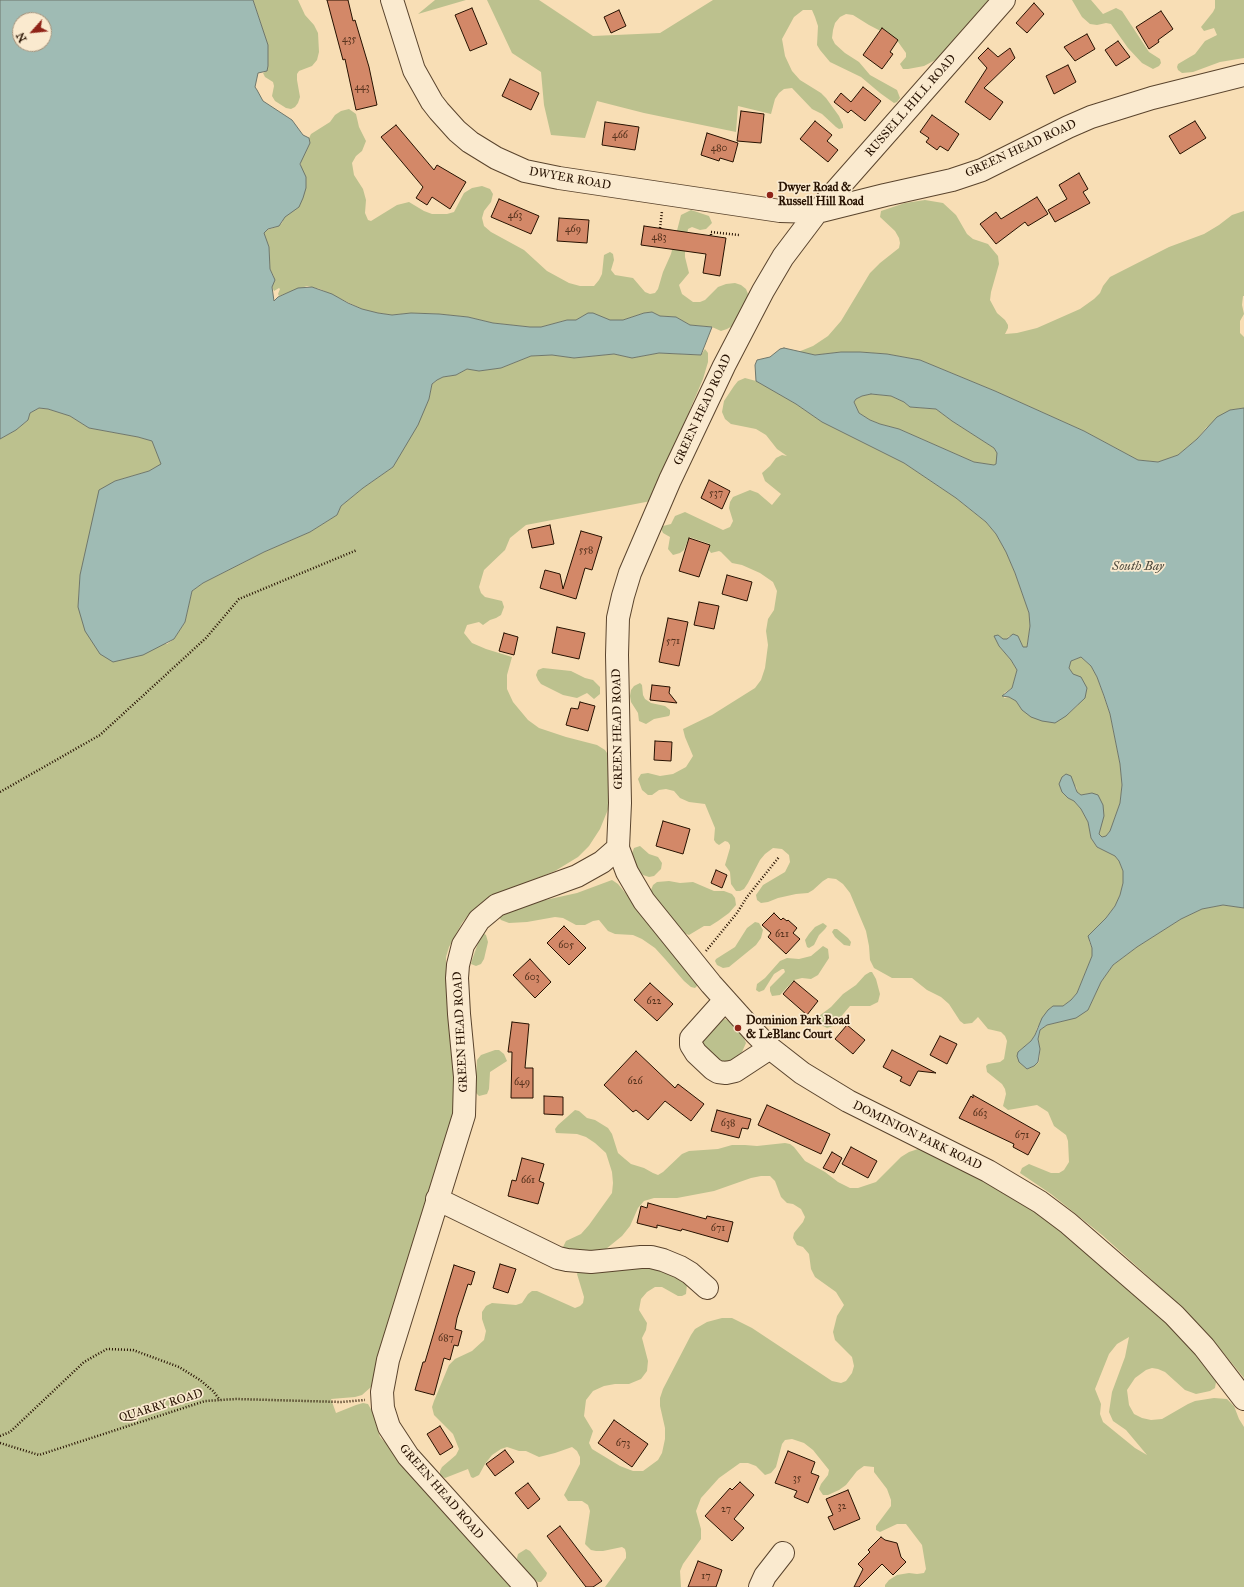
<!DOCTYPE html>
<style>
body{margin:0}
#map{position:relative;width:1244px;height:1587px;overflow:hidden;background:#f8deb5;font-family:"IM FELL Great Primer",serif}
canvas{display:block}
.north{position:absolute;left:12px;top:12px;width:40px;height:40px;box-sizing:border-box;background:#faeacf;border:1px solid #a5937c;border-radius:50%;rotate:243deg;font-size:11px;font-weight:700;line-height:16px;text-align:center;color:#261100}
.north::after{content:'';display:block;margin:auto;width:14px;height:18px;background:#8f2418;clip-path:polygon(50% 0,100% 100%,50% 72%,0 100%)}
</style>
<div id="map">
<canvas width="1244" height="1587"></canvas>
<div class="north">N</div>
</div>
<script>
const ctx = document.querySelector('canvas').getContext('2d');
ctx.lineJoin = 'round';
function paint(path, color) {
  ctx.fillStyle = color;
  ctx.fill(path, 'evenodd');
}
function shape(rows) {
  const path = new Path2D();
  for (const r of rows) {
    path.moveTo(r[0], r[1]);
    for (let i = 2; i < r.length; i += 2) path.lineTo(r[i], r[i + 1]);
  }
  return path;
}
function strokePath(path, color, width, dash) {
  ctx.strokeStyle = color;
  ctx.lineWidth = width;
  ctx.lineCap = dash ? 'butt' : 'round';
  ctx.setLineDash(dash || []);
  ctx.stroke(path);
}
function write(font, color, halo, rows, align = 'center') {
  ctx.font = font + ' "IM FELL Great Primer",serif';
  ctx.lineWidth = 3.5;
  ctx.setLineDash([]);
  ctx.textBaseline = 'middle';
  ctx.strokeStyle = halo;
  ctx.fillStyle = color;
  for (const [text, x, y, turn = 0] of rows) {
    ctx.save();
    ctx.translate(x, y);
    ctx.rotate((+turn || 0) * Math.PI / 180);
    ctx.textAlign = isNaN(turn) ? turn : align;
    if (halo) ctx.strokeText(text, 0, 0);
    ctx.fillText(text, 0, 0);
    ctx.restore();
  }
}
const green = shape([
 [253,0,298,0,305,15,314,25,318,33,319,52,317,60,312,66,299,71,297,74,297,80,300,97,298,103,295,107,291,109,286,108,275,101,272,96,274,86,273,82,265,77,263,73,267,71,261,24],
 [435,0,466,0,418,14],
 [487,0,539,0,593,36,660,33,713,0,995,0,941,57,924,66,908,69,903,69,900,64,906,57,906,53,896,39,869,25,853,15,846,14,840,17,835,23,833,30,832,38,835,44,845,53,859,62,870,75,897,90,900,98,897,102,894,103,880,93,861,77,830,62,820,50,817,45,818,26,815,17,812,10,803,10,794,17,782,39,785,56,792,71,800,80,821,93,826,98,839,116,843,125,843,128,839,129,836,127,822,114,812,109,792,88,784,89,779,93,775,99,771,114,738,106,736,132,644,113,597,101,585,138,551,135,544,105,541,72,512,53],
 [1072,0,1091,0,1103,14,1116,8,1122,11,1149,52,1160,59,1161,63,1159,66,1153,69,1142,63,1128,48,1111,24,1106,23,1097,25,1090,24,1082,17],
 [1215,0,1244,0,1244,58,1220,62,1193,72,1182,73,1178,70,1177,67,1178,64,1195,54,1205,41,1217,35,1214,28,1204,31,1201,27,1213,12,1215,8],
 [349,109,356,114,359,127,366,141,362,151,356,156,352,163,354,175,363,189,366,200,365,213,368,220,371,221,397,205,409,202,424,211,432,214,447,214,454,212,464,193,472,188,482,186,490,189,493,194,491,202,484,211,482,218,484,226,491,232,524,250,547,271,569,283,580,286,594,286,599,280,602,274,604,255,610,252,613,254,614,260,611,270,615,275,633,278,645,292,650,294,655,293,658,289,663,272,671,254,681,215,691,210,709,216,712,223,706,229,700,230,692,227,688,229,685,248,685,257,689,273,679,285,682,294,693,302,700,302,705,300,718,287,726,284,735,283,741,285,746,289,748,294,749,301,734,325,727,329,721,331,712,327,690,325,676,317,660,316,652,312,644,313,623,320,610,320,589,313,576,320,567,320,541,327,530,327,493,323,468,317,439,314,411,313,392,315,378,313,362,309,320,289,307,286,279,296,278,294,280,289,279,288,274,291,272,287,274,277,270,269,269,247,264,236,264,231,276,227,282,223,301,168,301,160,310,143,309,138,311,134,330,122,335,115,341,111],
 [925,200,943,203,956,215,967,234,973,239,988,244,998,256,999,264,991,292,990,300,997,313,1005,320,1008,325,1008,328,1005,334,1017,333,1037,328,1080,309,1094,299,1100,293,1103,286,1110,277,1169,247,1204,234,1219,225,1232,215,1244,211,1244,296,1243,296,1242,305,1244,314,1240,321,1240,333,1244,337,1244,408,1230,410,1206,428,1197,439,1178,455,1158,462,1138,460,1084,431,995,391,920,360,887,354,860,352,841,352,815,355,798,352,813,346,828,336,841,321,870,273,880,263,899,248,900,243,899,238,895,231,880,217,881,211,905,203],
 [705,349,708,353,708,362,703,379,651,501,526,525,510,538,505,550,484,570,479,587,481,593,485,597,502,601,504,607,501,615,496,618,490,620,483,625,479,622,467,625,464,633,472,643,486,649,512,657,507,675,507,689,513,702,528,720,539,728,566,737,597,745,605,750,611,759,611,802,600,829,589,846,578,857,555,871,503,892,479,905,469,914,462,923,449,947,446,957,446,991,454,1076,453,1112,450,1131,371,1387,362,1395,355,1397,331,1399,336,1413,356,1405,363,1403,368,1404,372,1411,380,1437,520,1587,0,1587,0,439,16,430,28,420,30,413,39,408,48,409,70,416,89,428,138,437,152,441,162,464,149,471,115,481,93,522,80,575,78,607,167,644,174,639,185,622,192,591,203,583,264,552,310,532,337,515,341,506,363,488,393,467,429,399,432,384,437,380,443,377,456,375,467,369,479,371,501,368,531,356,552,355,574,358,614,354,632,358,659,353,701,355],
 [745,378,756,381,767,387,796,404,822,422,904,463,956,498,986,522,996,534,1006,552,1015,573,1029,613,1030,626,1027,647,1023,647,1018,636,1009,636,1007,639,1002,639,998,635,995,636,999,646,1011,660,1017,670,1012,688,1004,693,1004,698,1009,697,1016,701,1022,710,1066,716,1078,705,1073,674,1069,668,1071,661,1081,657,1091,666,1097,677,1110,714,1120,764,1122,785,1120,803,1110,831,1106,836,1102,837,1099,834,1101,825,1092,793,1081,795,1077,792,1076,786,1068,798,1074,801,1081,809,1088,822,1091,838,1097,847,1115,856,1119,861,1123,871,1123,883,1120,895,1115,906,1089,941,1092,948,1092,956,1077,993,1071,1000,1063,1006,1053,1006,1037,1028,1035,1035,1031,1041,1018,1052,1027,1069,1034,1066,1039,1062,1040,1049,1038,1039,1040,1030,1047,1025,1063,1021,1088,1010,1101,982,1113,965,1137,947,1181,919,1202,909,1223,905,1244,908,1244,1378,1208,1334,1152,1280,1102,1235,1051,1194,1020,1173,1022,1168,1029,1164,1051,1173,1059,1173,1064,1170,1069,1162,1068,1141,1066,1135,1054,1126,1048,1112,1037,1105,1008,1110,1003,1106,1006,1094,1005,1089,1002,1084,987,1072,986,1066,988,1064,1000,1062,1004,1059,1007,1041,1005,1036,1001,1032,988,1029,978,1017,972,1023,964,1024,960,1021,949,1004,941,997,927,990,912,978,892,978,874,968,870,960,869,946,866,931,850,893,843,884,836,879,828,878,823,881,813,890,808,893,796,894,778,898,768,902,761,903,757,900,756,895,763,885,785,872,790,862,789,855,782,849,773,848,765,854,760,860,748,883,744,889,740,891,736,891,731,884,730,872,725,865,730,848,730,845,728,842,725,841,719,845,716,843,714,840,715,828,705,804,689,802,680,798,674,791,666,789,659,790,652,795,648,795,642,790,638,779,641,774,648,773,660,776,673,774,686,767,693,756,685,737,683,729,712,715,755,688,761,680,765,668,768,645,766,631,768,619,774,610,777,591,773,582,760,573,742,565,732,563,721,552,719,551,711,553,709,550,710,544,689,537,684,550,680,553,673,555,668,549,670,537,663,533,661,529,663,526,671,524,675,516,685,512,723,530,730,527,733,521,729,508,730,502,733,497,750,490,758,493,772,505,781,494,765,481,762,473,770,466,776,458,782,455,787,456,777,449,766,435,756,429,731,424,725,419,722,412,724,401,734,386,738,381],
 [871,394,891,396,904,402,910,407,936,409,952,421,994,448,997,453,997,464,994,465,974,462,899,429,880,424,870,420,859,413,854,402,856,399,862,396],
 [543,668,571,671,585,678,593,680,600,687,600,694,594,699,587,693,577,698,563,695,541,684,538,680,536,675,538,670],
 [640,683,642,685,643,695,645,699,651,703,665,706,670,710,670,714,669,716,654,719,646,724,639,721,638,713,631,702,630,696,631,690,634,686],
 [640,846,649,854,658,857,662,863,661,869,654,876,649,877,643,875,637,869,631,856,634,848],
 [612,880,618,884,699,984,695,988,691,987,684,981,665,959,655,948,642,939,633,935,615,934,608,931,599,920,593,921,585,925,576,925,563,918,555,917,527,922,509,923,501,920,499,917,499,915,509,908,577,893],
 [669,881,680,883,693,882,714,891,724,891,732,894,735,898,736,905,729,913,718,921,710,926,704,926,689,935,684,933,652,895,651,890,653,885,657,882],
 [755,922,759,923,763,930,761,938,756,945,729,967,723,968,717,965,715,961,716,959,735,947,747,928],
 [823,923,827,926,825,929,819,935,814,945,809,948,807,947,805,940,809,934,815,927],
 [834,929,837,929,848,938,851,942,850,946,844,945,835,937,832,932],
 [482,932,486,935,488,942,484,959,481,964,476,966,471,964,472,960],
 [823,946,828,949,829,958,818,975,811,979,802,978,794,980,780,995,772,996,770,991,770,987,785,972,784,969,782,969,774,974,764,990,759,992,756,990,757,984,765,978,780,961,787,958,799,959,811,956],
 [870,972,872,972,876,979,880,994,878,1002,870,1006,850,1006,833,1026,827,1028,821,1025,818,1021,819,1016,831,1007,843,994,856,985,865,975],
 [725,1019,731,1022,743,1036,746,1043,742,1052,733,1063,728,1066,705,1051,701,1039,721,1020],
 [495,1050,499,1050,504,1054,507,1061,490,1072,489,1089,487,1094,479,1096,475,1092,477,1060,481,1055],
 [575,1110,579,1111,587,1118,595,1120,608,1128,612,1134,618,1153,625,1159,631,1164,644,1168,653,1173,658,1175,663,1172,682,1154,689,1151,718,1149,732,1145,745,1145,757,1146,785,1143,790,1144,794,1147,805,1161,825,1172,838,1182,850,1188,858,1188,876,1182,901,1157,909,1152,921,1148,1035,1208,1168,1320,1215,1377,1216,1382,1215,1388,1210,1391,1196,1394,1185,1390,1165,1372,1158,1369,1152,1368,1146,1370,1135,1378,1127,1390,1129,1405,1134,1414,1142,1418,1151,1420,1162,1419,1188,1404,1195,1401,1214,1398,1227,1399,1234,1406,1239,1419,1244,1427,1244,1587,885,1587,885,1585,889,1580,897,1575,909,1573,917,1574,924,1573,926,1569,922,1545,906,1524,897,1524,880,1532,876,1530,876,1526,891,1506,891,1500,887,1489,874,1472,874,1467,864,1466,857,1471,846,1485,839,1490,828,1495,823,1495,819,1489,821,1484,828,1475,829,1470,813,1450,804,1443,792,1439,785,1440,782,1444,776,1467,771,1473,765,1475,756,1466,748,1463,740,1463,719,1478,701,1498,696,1511,701,1529,701,1539,683,1564,680,1571,681,1587,605,1587,626,1558,626,1553,625,1549,622,1547,603,1551,596,1551,591,1550,585,1544,590,1511,588,1505,582,1501,568,1501,564,1495,580,1464,580,1457,577,1451,572,1447,555,1453,539,1457,526,1451,519,1451,507,1447,501,1449,492,1455,485,1464,479,1475,473,1478,471,1477,468,1469,445,1478,440,1475,440,1471,442,1467,456,1455,459,1449,453,1434,434,1415,432,1407,434,1401,449,1365,455,1359,472,1351,484,1340,486,1331,482,1319,482,1312,486,1306,492,1303,516,1305,522,1303,528,1294,532,1291,537,1291,575,1308,580,1306,583,1303,584,1297,577,1274,579,1268,660,1265,687,1284,686,1294,682,1296,678,1296,662,1287,655,1287,647,1292,641,1299,639,1310,647,1323,646,1330,642,1338,648,1361,647,1371,641,1379,629,1384,615,1384,604,1386,593,1391,586,1400,584,1416,593,1431,589,1443,592,1449,620,1466,633,1471,643,1471,658,1460,662,1453,665,1439,665,1428,660,1406,660,1398,663,1389,691,1335,695,1329,707,1322,722,1318,732,1318,752,1328,832,1381,841,1383,846,1381,852,1373,854,1366,852,1357,835,1340,833,1332,837,1316,844,1305,836,1292,815,1277,811,1269,809,1254,803,1247,797,1245,793,1238,794,1233,803,1222,805,1217,801,1209,793,1204,787,1203,781,1197,775,1181,770,1176,761,1176,751,1178,714,1191,677,1198,654,1198,644,1201,638,1208,630,1226,622,1236,601,1253,563,1251,563,1247,566,1241,581,1234,589,1225,612,1193,613,1183,612,1172,606,1153,595,1143,586,1137,577,1134,556,1133,555,1129,558,1125],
 [1129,1337,1125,1357,1112,1392,1109,1412,1113,1421,1126,1430,1147,1455,1135,1448,1103,1422,1100,1414,1101,1404,1095,1389,1109,1354,1117,1344],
 [526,1549,530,1551,547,1573,546,1576,541,1582,538,1582,529,1576,518,1563,517,1558,518,1554]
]);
const water = shape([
 [0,0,253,0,268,45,268,66,267,71,258,73,255,87,257,90,263,101,292,120,303,135,309,138,310,143,300,164,306,177,306,188,303,198,299,207,285,217,279,226,268,229,264,233,269,247,270,269,275,280,272,287,274,301,278,297,298,288,312,287,332,294,348,303,362,309,378,313,392,315,411,313,439,314,468,317,493,323,530,327,541,327,567,320,576,320,588,313,593,313,610,320,623,320,644,313,652,312,660,316,676,317,690,325,712,327,701,355,659,353,632,358,614,354,574,358,552,355,531,356,501,368,479,371,467,369,456,375,443,377,437,380,432,384,429,399,418,425,393,467,363,488,341,506,337,515,310,532,264,552,203,583,192,591,185,622,174,639,143,655,113,662,100,654,85,631,78,607,80,575,99,490,115,481,149,471,161,464,152,441,138,437,89,428,70,416,48,409,39,408,30,413,28,420,16,430,0,439,0,0],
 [20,20,44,20,44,44,20,44,20,20],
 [784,348,815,355,841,352,860,352,887,354,920,360,995,391,1084,431,1138,460,1158,462,1178,455,1197,439,1217,417,1230,410,1244,408,1244,908,1223,905,1202,909,1181,919,1137,947,1113,965,1101,982,1088,1010,1076,1018,1047,1025,1040,1030,1038,1039,1040,1049,1038,1062,1034,1066,1027,1069,1019,1062,1017,1056,1018,1052,1031,1041,1035,1035,1042,1018,1048,1010,1053,1006,1063,1006,1071,1000,1077,993,1092,956,1092,948,1088,936,1106,918,1115,906,1120,895,1123,883,1123,871,1119,861,1115,856,1097,847,1091,838,1088,822,1081,809,1074,801,1068,798,1062,792,1059,784,1062,777,1066,774,1071,776,1077,792,1081,795,1092,793,1098,795,1103,805,1104,816,1099,834,1102,837,1106,836,1110,831,1120,803,1122,785,1120,764,1110,714,1104,696,1097,677,1091,666,1081,657,1071,661,1069,668,1073,674,1081,677,1087,688,1085,698,1066,716,1055,723,1042,721,1031,717,1022,710,1016,701,1009,697,1002,696,1012,688,1017,670,1011,660,999,646,994,636,998,635,1003,639,1007,639,1013,634,1018,636,1023,647,1027,647,1030,626,1029,613,1015,573,1006,552,996,534,986,522,956,498,904,463,822,422,796,404,756,381,755,365,757,360,770,357,780,349,784,348],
 [871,394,891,396,904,402,910,407,936,409,952,421,994,448,997,453,996,464,994,465,974,462,899,429,880,424,870,420,859,413,854,402,856,399,862,396,871,394]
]);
const building = shape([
 [327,0,348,0,353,21,355,20,369,67,377,105,356,110,345,59,343,60,327,0],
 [1034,3,1044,14,1027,33,1016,23,1034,3],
 [472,8,487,44,470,51,455,15,472,8],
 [619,10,626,26,611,33,604,17,619,10],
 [1161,11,1173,29,1158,40,1159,42,1149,49,1136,27,1161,11],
 [882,28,898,40,890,52,893,54,882,69,863,55,882,28],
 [1087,34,1095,49,1075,61,1064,47,1087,34],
 [1118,41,1130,57,1116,66,1105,50,1118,41],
 [988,48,998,57,1010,48,1015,58,984,88,1003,102,990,120,965,102,987,68,978,58,988,48],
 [1068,65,1076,82,1054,94,1046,76,1068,65],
 [510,79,539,93,531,110,502,96,510,79],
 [863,87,881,101,865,121,851,110,848,113,834,102,841,93,851,102,863,87],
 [741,111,764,114,761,143,737,141,741,111],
 [932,115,959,134,948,151,940,146,937,150,926,142,929,138,920,132,932,115],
 [815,121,832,135,827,141,838,150,828,162,800,139,815,121],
 [1195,121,1206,138,1180,154,1169,136,1195,121],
 [605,122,639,127,635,150,602,145,605,122],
 [396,125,434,170,437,165,466,182,450,209,432,197,427,205,416,198,423,187,381,137,396,125],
 [707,133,738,143,733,162,720,158,719,161,701,155,707,133],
 [1079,173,1088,189,1083,192,1090,203,1055,222,1048,210,1067,199,1059,185,1079,173],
 [1037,197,1048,214,1028,226,1025,222,996,244,980,224,996,212,1001,219,1037,197],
 [499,199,539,216,531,234,491,217,499,199],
 [559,218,589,220,587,243,557,241,559,218],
 [644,226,726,238,720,276,703,273,706,254,641,245,644,226],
 [709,480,730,491,722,509,701,498,709,480],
 [550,525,554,544,532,548,528,530,550,525],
 [581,531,602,537,592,570,585,568,576,599,540,588,545,570,560,574,563,589,581,531],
 [689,538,710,545,699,577,679,571,689,538],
 [727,575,752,582,747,601,722,594,727,575],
 [699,602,719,606,714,629,694,625,699,602],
 [668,618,688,622,679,666,659,662,668,618],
 [557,627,585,633,579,659,552,653,557,627],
 [504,633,518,637,514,655,499,651,504,633],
 [652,685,670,687,669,693,677,703,650,700,652,685],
 [580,702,595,706,588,731,566,725,571,708,578,709,580,702],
 [655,741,672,742,671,761,654,760,655,741],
 [663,821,690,829,683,854,656,846,663,821],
 [716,870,727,875,722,888,711,883,716,870],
 [774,913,781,920,783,918,787,921,788,920,797,928,793,933,800,939,786,954,768,937,771,933,762,925,774,913],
 [564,926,586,948,569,965,547,943,564,926],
 [530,959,551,982,535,998,513,975,530,959],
 [794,981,818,1001,807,1015,783,994,794,981],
 [650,983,673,1004,657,1021,634,1000,650,983],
 [512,1022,529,1024,525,1068,533,1068,533,1098,511,1098,512,1052,508,1052,512,1022],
 [847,1025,865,1040,853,1054,835,1039,847,1025],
 [940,1036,957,1044,947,1064,930,1055,940,1036],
 [892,1050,936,1073,918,1071,910,1086,900,1081,902,1077,883,1067,892,1050],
 [636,1051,675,1088,678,1084,704,1104,691,1121,665,1101,648,1120,636,1110,633,1112,604,1085,636,1051],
 [973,1095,1040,1133,1028,1155,1013,1147,1014,1144,959,1118,971,1096,973,1098,973,1095],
 [544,1096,563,1097,563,1115,544,1114,544,1096],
 [767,1105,830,1134,821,1154,758,1125,767,1105],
 [717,1110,751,1119,748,1129,742,1128,739,1138,711,1131,717,1110],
 [851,1147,877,1161,868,1178,842,1164,851,1147],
 [832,1152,842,1158,834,1173,823,1168,832,1152],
 [522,1158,544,1164,539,1181,544,1183,538,1204,508,1196,512,1180,516,1181,522,1158],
 [648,1203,706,1219,707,1216,733,1222,728,1242,682,1229,681,1231,657,1225,657,1228,637,1223,641,1206,647,1208,648,1203],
 [500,1264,516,1269,508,1293,493,1288,500,1264],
 [454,1265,475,1272,471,1285,468,1284,457,1318,455,1329,462,1331,458,1346,454,1345,450,1360,444,1358,434,1395,415,1390,423,1362,425,1362,454,1265],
 [614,1420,648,1444,632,1467,598,1443,614,1420],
 [440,1426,453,1447,440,1455,427,1434,440,1426],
 [505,1450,514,1462,495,1476,486,1464,505,1450],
 [788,1451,815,1462,811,1473,819,1476,808,1503,794,1497,797,1491,775,1483,788,1451],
 [740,1482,754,1495,734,1519,744,1528,732,1541,705,1516,730,1488,732,1490,740,1482],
 [528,1483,540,1499,528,1509,515,1493,528,1483],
 [848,1490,860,1519,834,1530,828,1517,833,1515,826,1499,848,1490],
 [560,1526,602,1581,593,1587,586,1587,547,1536,560,1526],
 [881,1537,885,1540,897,1543,901,1557,906,1562,893,1575,882,1564,859,1587,854,1587,863,1569,858,1564,870,1552,868,1550,881,1537],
 [698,1561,722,1570,716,1587,688,1587,698,1561]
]);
const path = shape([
 [660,228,662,211],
 [711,235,711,232,739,235],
 [0,792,100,735,206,638,239,599,357,550],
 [706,951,737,913,747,897,779,857],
 [0,1436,10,1432,84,1362,107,1349,133,1350,179,1367,200,1380,213,1391,220,1400],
 [0,1443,39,1455,205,1401,236,1399,341,1402,365,1400]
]);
const minor = shape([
 [392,0,414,70,432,102,439,111,457,131,470,142,496,158,525,171,559,178,780,211,817,212,885,195,952,180,982,170,1068,127,1091,117,1152,98,1244,75],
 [1004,0,817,212,783,257,763,291,724,366,670,480,630,573,623,596,618,618,617,655,620,803,618,848,627,872,644,901,711,984,755,1033,770,1048,802,1073,848,1101,988,1171,1040,1202,1068,1223,1174,1315,1204,1347,1244,1399],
 [725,1000,691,1038,691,1045,696,1053,713,1069,718,1072,726,1073,735,1071,770,1048],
 [437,1199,558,1258,567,1260,591,1262,641,1257,651,1257,663,1260,680,1267,690,1273,707,1288],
 [526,1587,408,1456,389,1427,383,1408,382,1392,388,1360,464,1115,465,1077,459,1014,457,978,458,965,463,945,479,920,497,905,577,876,602,862,618,848],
 [760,1587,765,1576,783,1553]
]);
const markers = [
 [770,195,4,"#8f2418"],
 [738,1028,4,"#8f2418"]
];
const numberNames = [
 ["435",349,40],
 ["443",362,88],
 ["466",620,136],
 ["480",719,149],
 ["463",515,216],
 ["469",573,230],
 ["483",659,238],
 ["537",716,494],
 ["558",586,551],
 ["571",673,642],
 ["621",782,935],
 ["605",566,946],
 ["603",532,978],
 ["622",654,1002],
 ["626",635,1082],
 ["649",522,1083],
 ["663",980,1114],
 ["638",728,1124],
 ["671",1022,1136],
 ["661",528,1181],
 ["671",718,1229],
 ["687",446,1339],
 ["673",623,1444],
 ["35",797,1479],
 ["32",842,1507],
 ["27",726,1510],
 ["17",706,1577]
];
const streetNames = [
 ["RUSSELL HILL ROAD",911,106,-49],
 ["GREEN HEAD ROAD",1021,149,-25],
 ["DWYER ROAD",570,179,10],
 ["GREEN HEAD ROAD",703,410,-65],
 ["GREEN HEAD ROAD",618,729,-91],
 ["GREEN HEAD ROAD",461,1032,-93],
 ["DOMINION PARK ROAD",917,1136,26],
 ["QUARRY ROAD",161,1406,-17],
 ["GREEN HEAD ROAD",441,1492,49]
];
const poiNames = [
 ["Dwyer Road &",778,188],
 ["Russell Hill Road",778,202],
 ["Dominion Park Road",746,1021],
 ["& LeBlanc Court",746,1035]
];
const waterNames = [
 ["South Bay",1138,567]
];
paint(green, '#bcc18e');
paint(water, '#9fbbb4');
strokePath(water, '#6f776c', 1);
paint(building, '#d38868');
strokePath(building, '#261100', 1);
strokePath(minor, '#5a442d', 24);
strokePath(path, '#261100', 2.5, [1, 2]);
strokePath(minor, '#faeacf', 22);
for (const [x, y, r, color] of markers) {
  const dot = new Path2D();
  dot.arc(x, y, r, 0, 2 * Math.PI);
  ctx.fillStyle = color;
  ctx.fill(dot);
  strokePath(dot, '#faeacf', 1.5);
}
write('10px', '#512f1a', null, numberNames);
write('12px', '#261100', '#faeacf', streetNames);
write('bold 12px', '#261100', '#faeacf', poiNames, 'left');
write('italic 13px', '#504c3f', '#faeacf', waterNames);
</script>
